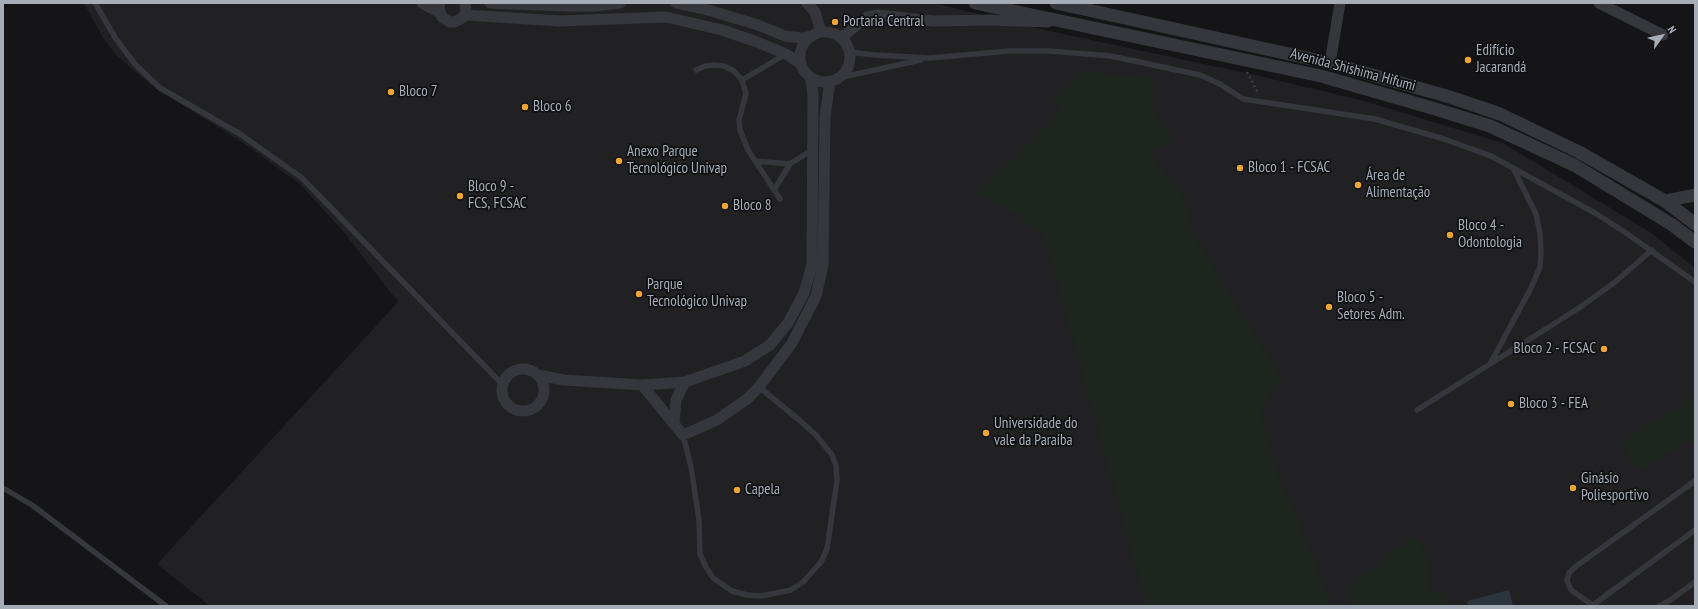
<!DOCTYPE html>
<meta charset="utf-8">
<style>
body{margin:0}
#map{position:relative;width:1698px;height:609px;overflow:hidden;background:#151517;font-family:"PT Sans Narrow",sans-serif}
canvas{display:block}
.frame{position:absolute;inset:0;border:4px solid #a7adb7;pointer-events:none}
.north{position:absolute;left:1642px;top:16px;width:40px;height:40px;-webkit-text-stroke:3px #101012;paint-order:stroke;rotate:57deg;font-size:11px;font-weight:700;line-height:16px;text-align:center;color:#a7adb7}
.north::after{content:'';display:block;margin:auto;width:14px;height:18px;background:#a7adb7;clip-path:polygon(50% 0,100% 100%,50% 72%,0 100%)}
</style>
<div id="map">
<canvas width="1698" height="609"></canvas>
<div class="frame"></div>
<div class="north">N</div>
</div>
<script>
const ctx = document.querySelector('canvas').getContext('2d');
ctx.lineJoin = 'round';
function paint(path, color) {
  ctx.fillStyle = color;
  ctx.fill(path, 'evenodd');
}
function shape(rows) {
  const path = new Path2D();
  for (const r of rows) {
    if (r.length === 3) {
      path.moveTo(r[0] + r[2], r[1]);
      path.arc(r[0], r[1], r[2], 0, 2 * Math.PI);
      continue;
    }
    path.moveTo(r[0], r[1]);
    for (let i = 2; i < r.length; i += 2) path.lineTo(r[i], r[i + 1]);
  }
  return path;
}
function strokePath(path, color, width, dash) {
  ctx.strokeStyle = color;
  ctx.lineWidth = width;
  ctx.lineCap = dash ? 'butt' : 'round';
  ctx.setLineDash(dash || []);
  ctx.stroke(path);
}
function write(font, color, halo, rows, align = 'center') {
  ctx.font = font + ' "PT Sans Narrow",sans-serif';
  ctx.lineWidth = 3.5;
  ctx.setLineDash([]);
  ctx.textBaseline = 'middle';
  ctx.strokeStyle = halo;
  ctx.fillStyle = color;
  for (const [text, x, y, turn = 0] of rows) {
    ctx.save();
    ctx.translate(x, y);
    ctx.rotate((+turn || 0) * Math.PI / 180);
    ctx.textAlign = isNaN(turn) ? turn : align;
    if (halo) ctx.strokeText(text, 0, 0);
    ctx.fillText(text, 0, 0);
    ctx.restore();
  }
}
const built = shape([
 [84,3,934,3,1040,29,1260,76,1364,101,1503,143,1650,232,1695,268,1695,606,210,606,157,564,398,302,342,230,300,184,245,144,152,86,116,55,103,38]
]);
const green = shape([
 [1084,71,1154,79,1152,110,1173,138,1148,152,1183,196,1193,235,1280,377,1260,414,1279,481,1295,512,1331,606,1147,606,1044,232,978,193,1062,111,1055,99],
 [1695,395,1695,436,1640,471,1622,443],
 [1415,535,1427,558,1430,592,1445,593,1452,606,1349,606,1351,585]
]);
const water = shape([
 [1509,590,1513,606,1468,606,1467,601]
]);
const path = shape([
 [1247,72,1258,93]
]);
const service = shape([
 [95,3,116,39,135,64,160,88,240,134,302,178,503,385],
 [849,52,875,55,930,58,1009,51,1049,51,1111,56,1200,75,1220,84,1243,99,1375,119,1444,139,1491,156,1595,213,1626,233,1695,282],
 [696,70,705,66,714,65,724,66,734,71,742,80,746,94,739,120,740,130,748,150,780,199],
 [838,78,921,60],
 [742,80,786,54],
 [755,161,790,164,812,150],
 [774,190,790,164],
 [1490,364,1531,288,1540,267,1541,251,1540,233,1536,214,1513,168],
 [1417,410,1579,308,1615,282,1652,250],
 [683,435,691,467,699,520,700,554,706,567,713,578,732,591,747,595,761,596,791,590,803,582,813,571,821,562,827,549,837,480,836,466,832,455,816,435,798,419,759,387],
 [3,488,32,505,166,606],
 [1593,605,1695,530],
 [1594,606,1571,590,1567,581,1569,573,1575,567,1695,481],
 [1659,606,1669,601,1695,582]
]);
const minor = shape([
 [422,3,440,13],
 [440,3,439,9,442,17,450,22,454,22,462,18,465,15,466,10,465,3],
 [490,3,564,6,595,6,620,3],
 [676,3,708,10,758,25,785,36,802,38,811,36],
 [807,3,815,12,821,32],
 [1599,3,1663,35],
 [465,15,560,21,666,17,722,30,757,42,786,54,801,64],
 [825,57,25],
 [841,38,867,17,878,15,933,21,991,20,1048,22],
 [1330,63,1340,3],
 [523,390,21],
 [538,375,564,380,642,385,685,382,745,361,770,345,788,323,804,293,812,265,813,95,811,78],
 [642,385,683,435,717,420,747,399,759,387,792,343,816,296,823,265,825,117,830,81],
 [674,423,676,400,685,382]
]);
const tertiary = shape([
 [975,3,1321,76,1432,108,1490,126,1574,165,1671,224,1695,242],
 [1056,3,1330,63,1450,97,1500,114,1579,152,1665,201,1695,224],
 [1665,201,1695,195]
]);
const markers = [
 [835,22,4,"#eea536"],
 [1468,60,4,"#eea536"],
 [391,92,4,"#eea536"],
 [525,107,4,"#eea536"],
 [619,161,4,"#eea536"],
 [1240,168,4,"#eea536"],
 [1358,185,4,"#eea536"],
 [460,196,4,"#eea536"],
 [725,206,4,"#eea536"],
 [1450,235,4,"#eea536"],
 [639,294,4,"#eea536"],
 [1329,307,4,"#eea536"],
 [1604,349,4,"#eea536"],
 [1511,404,4,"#eea536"],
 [986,433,4,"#eea536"],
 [1573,488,4,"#eea536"],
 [737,490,4,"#eea536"]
];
const poiNames = [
 ["Portaria Central",843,22],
 ["Edifício",1476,51],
 ["Jacarandá",1476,68],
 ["Bloco 7",399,92],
 ["Bloco 6",533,107],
 ["Anexo Parque",627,152],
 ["Tecnológico Univap",627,169],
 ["Bloco 1 - FCSAC",1248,168],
 ["Área de",1366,176],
 ["Alimentação",1366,193],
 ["Bloco 9 -",468,187],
 ["FCS, FCSAC",468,204],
 ["Bloco 8",733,206],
 ["Bloco 4 -",1458,226],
 ["Odontologia",1458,243],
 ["Parque",647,285],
 ["Tecnológico Univap",647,302],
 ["Bloco 5 -",1337,298],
 ["Setores Adm.",1337,315],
 ["Bloco 2 - FCSAC",1596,349,"right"],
 ["Bloco 3 - FEA",1519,404],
 ["Universidade do",994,424],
 ["vale da Paraíba",994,441],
 ["Ginásio",1581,479],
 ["Poliesportivo",1581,496],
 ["Capela",745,490]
];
const streetNames = [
 ["Avenida Shishima Hifumi",1353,70,15]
];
paint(built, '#212124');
paint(green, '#1d251e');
paint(water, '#2b353b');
strokePath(path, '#3c3e43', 2.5, [2, 3]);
strokePath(service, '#36373c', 5.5);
strokePath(minor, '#36373c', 11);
strokePath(tertiary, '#36373c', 13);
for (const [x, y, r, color] of markers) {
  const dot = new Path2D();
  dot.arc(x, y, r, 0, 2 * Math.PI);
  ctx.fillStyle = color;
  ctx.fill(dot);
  strokePath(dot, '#101012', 1.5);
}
write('15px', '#a7adb7', '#101012', poiNames, 'left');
write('15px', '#a7adb7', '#101012', streetNames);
</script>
